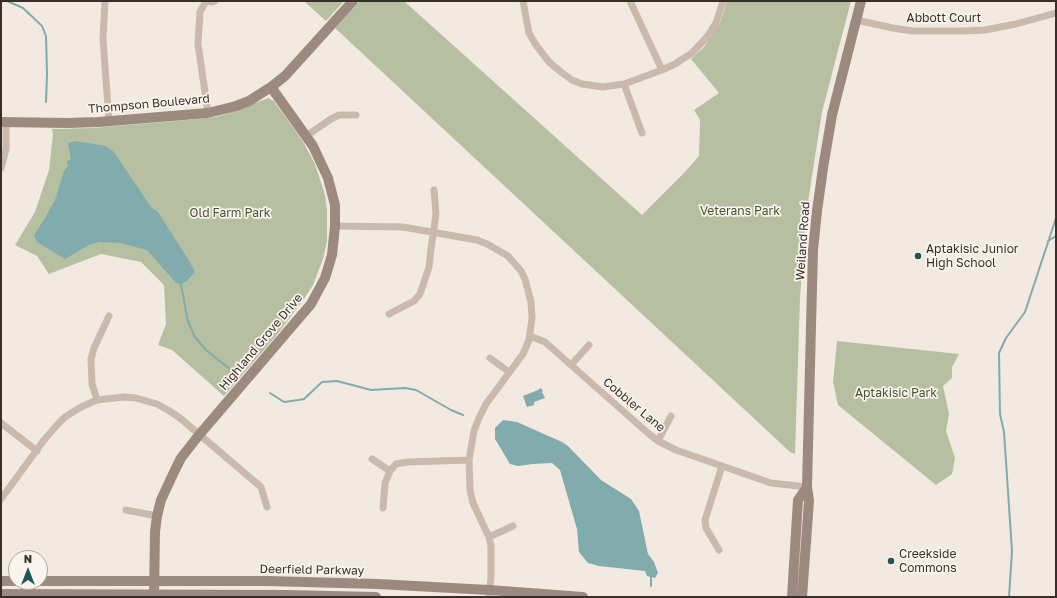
<!DOCTYPE html>
<style>
body{margin:0}
#map{position:relative;width:1057px;height:598px;overflow:hidden;background:#f2eae1;font-family:"Golos Text",sans-serif}
canvas{display:block}
.frame{position:absolute;inset:0;border:2px solid #382f2b;pointer-events:none}
.north{position:absolute;left:8px;top:550px;width:40px;height:40px;box-sizing:border-box;background:#f9f4ed;border:1px solid #aca59f;border-radius:50%;rotate:0deg;font-size:11px;font-weight:700;line-height:16px;text-align:center;color:#382f2b}
.north::after{content:'';display:block;margin:auto;width:14px;height:18px;background:#235457;clip-path:polygon(50% 0,100% 100%,50% 72%,0 100%)}
</style>
<div id="map">
<canvas width="1057" height="598"></canvas>
<div class="frame"></div>
<div class="north">N</div>
</div>
<script>
const ctx = document.querySelector('canvas').getContext('2d');
ctx.lineJoin = 'round';
function paint(path, color) {
  ctx.fillStyle = color;
  ctx.fill(path, 'evenodd');
}
function shape(rows) {
  const path = new Path2D();
  for (const r of rows) {
    path.moveTo(r[0], r[1]);
    for (let i = 2; i < r.length; i += 2) path.lineTo(r[i], r[i + 1]);
  }
  return path;
}
function strokePath(path, color, width, dash) {
  ctx.strokeStyle = color;
  ctx.lineWidth = width;
  ctx.lineCap = dash ? 'butt' : 'round';
  ctx.setLineDash(dash || []);
  ctx.stroke(path);
}
function write(font, color, halo, rows, align = 'center') {
  ctx.font = font + ' "Golos Text",sans-serif';
  ctx.lineWidth = 3.5;
  ctx.setLineDash([]);
  ctx.textBaseline = 'middle';
  ctx.strokeStyle = halo;
  ctx.fillStyle = color;
  for (const [text, x, y, turn = 0] of rows) {
    ctx.save();
    ctx.translate(x, y);
    ctx.rotate((+turn || 0) * Math.PI / 180);
    ctx.textAlign = isNaN(turn) ? turn : align;
    if (halo) ctx.strokeText(text, 0, 0);
    ctx.fillText(text, 0, 0);
    ctx.restore();
  }
}
const green = shape([
 [304,1,344,1,326,21],
 [360,1,404,1,642,215,684,173,699,156,700,120,694,110,719,93,691,59,704,47,720,23,727,1,851,1,822,112,806,215,800,298,795,454,790,452,335,28],
 [268,98,274,101,302,140,315,164,325,195,327,210,327,241,323,259,313,285,304,299,276,336,224,396,172,350,158,345,166,324,164,285,141,262,101,254,49,274,37,256,15,245,35,212,49,170,53,135,52,129,93,128,199,119,215,117,232,112],
 [837,341,959,354,952,367,952,378,943,386,949,414,946,431,955,458,952,474,936,485,838,405,833,382]
]);
const water = shape([
 [75,141,106,146,114,152,151,207,158,212,188,259,195,272,187,281,181,284,176,283,147,250,120,243,99,242,89,245,65,259,37,242,34,235,45,218,55,200,64,171,68,166,67,161,71,159,68,143],
 [540,388,543,390,542,392,545,398,534,402,534,405,527,407,523,396,538,390],
 [503,420,517,422,562,442,568,446,601,480,631,499,639,511,648,554,654,562,658,573,655,578,647,576,645,571,599,566,588,563,579,552,577,529,560,470,552,463,533,464,518,466,510,464,495,439,495,428]
]);
const stream = shape([
 [7,1,23,8,42,26,46,36,47,74,46,102],
 [1048,241,1056,236],
 [181,284,188,322,195,337,206,350,231,370],
 [270,393,284,402,298,400,304,399,322,382,337,381,371,390,405,388,416,390,451,410,463,415],
 [651,586,651,577],
 [1009,597,1012,551,1004,432,1000,414,999,353,1006,338,1025,312,1056,218]
]);
const street = shape([
 [105,1,103,39,109,121],
 [206,1,200,12,198,44,208,113],
 [207,1,212,2,215,1],
 [523,1,529,33,536,45,549,62,561,72,572,80,582,84,603,87,624,84,662,70,675,64,692,53,707,37,716,23,723,1],
 [630,1,662,70],
 [856,20,893,28,913,31,965,31,985,30,1016,24,1056,13],
 [624,84,642,133],
 [306,136,331,119,339,115,356,115],
 [1,168,6,149,6,122],
 [335,226,403,227,477,240,487,244,508,256,521,271,525,279,531,302,532,318,529,340,523,354,486,404,479,418,474,431,469,460,470,490,473,503,489,537,491,546,491,577,489,597],
 [389,314,414,301,420,294,429,267,431,249,436,214,434,190],
 [530,336,545,342,649,434,658,441,676,450,771,483,807,487],
 [490,358,509,372],
 [571,365,589,345],
 [97,400,92,384,91,359,94,348,109,316],
 [1,423,37,451],
 [658,441,671,416],
 [372,459,390,471],
 [1,499,44,440,58,424,65,417,81,407,97,400,124,397,136,398,157,404,168,410,180,418,261,487,267,507],
 [383,508,385,483,390,471,396,464,408,462,469,460],
 [126,510,157,516],
 [489,537,513,526],
 [719,550,706,528,705,520,722,466]
]);
const secondary = shape([
 [1,122,68,123,99,122,208,113,236,106,249,101,271,87,285,76,353,1],
 [1,581,16,581],
 [40,581,267,581,378,584,489,590,583,597],
 [1,594,286,595,376,597],
 [154,597,155,532,157,516,161,500,174,472,181,458,199,435,311,304,325,278,332,255,335,226,335,205,328,178,313,146,271,87],
 [792,597,798,500,807,487],
 [802,597,809,501,807,487,811,326,813,250,817,211,823,168,832,115,861,1]
]);
const markers = [
 [918,256,4,"#235457"],
 [891,561,4,"#235457"]
];
const streetNames = [
 ["Abbott Court",944,18],
 ["Thompson Boulevard",149,104,-5],
 ["Weiland Road",803,241,-86],
 ["Highland Grove Drive",261,342,-50],
 ["Cobbler Lane",634,405,40],
 ["Deerfield Parkway",312,570,1]
];
const parkNames = [
 ["Veterans Park",740,211],
 ["Old Farm Park",230,213],
 ["Aptakisic Park",896,393]
];
const poiNames = [
 ["Aptakisic Junior",926,249],
 ["High School",926,263],
 ["Creekside",899,554],
 ["Commons",899,568]
];
paint(green, '#b6c0a1');
paint(water, '#81abad');
strokePath(stream, '#81abad', 2);
strokePath(street, '#cabaad', 7);
strokePath(secondary, '#9d8a7e', 10);
for (const [x, y, r, color] of markers) {
  const dot = new Path2D();
  dot.arc(x, y, r, 0, 2 * Math.PI);
  ctx.fillStyle = color;
  ctx.fill(dot);
  strokePath(dot, '#f9f4ed', 1.5);
}
write('12px', '#382f2b', '#f9f4ed', streetNames);
write('12px', '#475530', '#f9f4ed', parkNames);
write('12px', '#382f2b', '#f9f4ed', poiNames, 'left');
</script>
